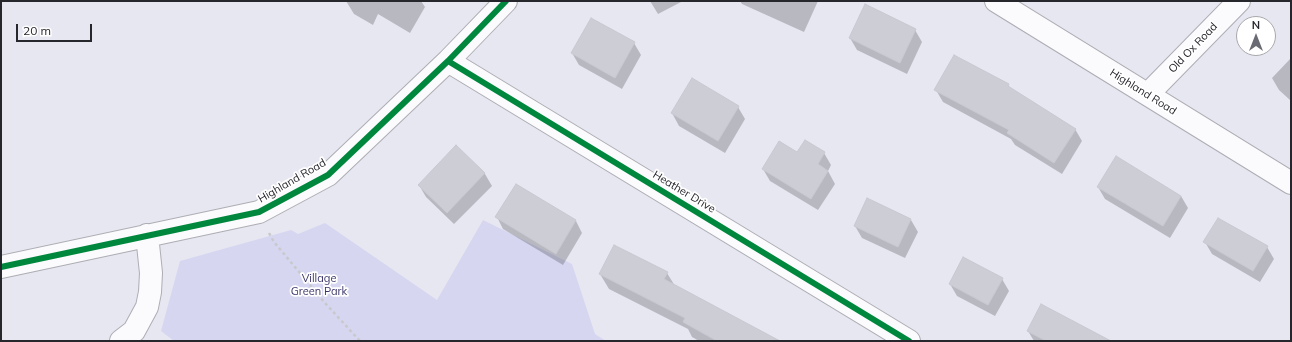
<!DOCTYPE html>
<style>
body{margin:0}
#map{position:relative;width:1292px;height:342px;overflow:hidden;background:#e7e7f2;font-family:Mulish,sans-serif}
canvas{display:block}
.frame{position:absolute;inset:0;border:2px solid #26262d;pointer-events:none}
.north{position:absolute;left:1236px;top:16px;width:40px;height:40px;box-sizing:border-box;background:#fff;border:1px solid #a8a8ab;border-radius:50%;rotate:0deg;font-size:11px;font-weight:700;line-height:16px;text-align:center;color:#26262d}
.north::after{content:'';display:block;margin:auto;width:14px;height:18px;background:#6a6a72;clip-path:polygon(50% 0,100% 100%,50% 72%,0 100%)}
.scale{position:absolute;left:16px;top:24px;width:76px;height:18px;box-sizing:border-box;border:2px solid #26262d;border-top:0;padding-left:5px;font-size:12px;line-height:14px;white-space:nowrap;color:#26262d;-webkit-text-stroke:3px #fff;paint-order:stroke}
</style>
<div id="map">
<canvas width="1292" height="342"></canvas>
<div class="frame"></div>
<div class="north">N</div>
<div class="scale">20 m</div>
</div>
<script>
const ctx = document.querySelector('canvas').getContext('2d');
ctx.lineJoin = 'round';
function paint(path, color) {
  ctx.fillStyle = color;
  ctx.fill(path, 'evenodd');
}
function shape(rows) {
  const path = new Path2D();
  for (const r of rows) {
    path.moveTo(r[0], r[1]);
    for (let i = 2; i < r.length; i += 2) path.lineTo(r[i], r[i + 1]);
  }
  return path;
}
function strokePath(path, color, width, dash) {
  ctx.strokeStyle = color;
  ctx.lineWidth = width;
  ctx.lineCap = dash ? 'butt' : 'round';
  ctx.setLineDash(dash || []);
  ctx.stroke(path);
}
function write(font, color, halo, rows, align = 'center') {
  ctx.font = font + ' Mulish,sans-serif';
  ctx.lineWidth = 3.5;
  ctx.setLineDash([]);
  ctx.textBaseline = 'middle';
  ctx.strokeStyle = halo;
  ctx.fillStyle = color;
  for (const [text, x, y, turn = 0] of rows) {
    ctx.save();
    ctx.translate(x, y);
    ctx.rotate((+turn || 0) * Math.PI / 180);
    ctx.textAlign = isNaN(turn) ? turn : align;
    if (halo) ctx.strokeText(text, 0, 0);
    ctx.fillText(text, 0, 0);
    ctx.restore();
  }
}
const green = shape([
 [483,220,572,264,595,334,606,341,174,341,161,331,180,261,291,230,298,234,325,223,437,300]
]);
const shadow = shape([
 [346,1,421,1,425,7,410,33,378,14,373,25,354,14],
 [650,1,683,1,658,14],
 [740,1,818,1,804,32,742,4],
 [915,30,922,42,907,74,857,50,850,38],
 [634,43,641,55,622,89,579,65,572,53],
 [1291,58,1291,101,1279,90,1272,78],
 [1008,85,1010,89,1075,129,1082,141,1062,174,1015,145,1011,139,943,102,936,90],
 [738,107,745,119,725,153,679,126,672,113],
 [456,146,485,174,492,186,454,224,426,197,419,185],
 [824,153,831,165,828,171,835,184,818,210,770,181,763,169],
 [516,185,576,221,582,233,563,265,503,229,497,217],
 [1098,187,1181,196,1188,208,1170,238,1105,199],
 [867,199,911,220,918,232,905,258,862,238,855,226],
 [1205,242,1267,247,1274,259,1260,282,1212,254],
 [667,273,675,286,764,341,699,341,692,337,688,329,609,289,600,274],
 [1002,279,1009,291,995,316,957,296,950,284],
 [1028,331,1097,341,1034,341]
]);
const building = shape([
 [865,4,916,29,900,63,849,38,865,4],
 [591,18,635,42,615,78,571,53,591,18],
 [954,55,1009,84,1008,86,1076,129,1054,163,1007,133,1009,130,934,90,954,55],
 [692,78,739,106,718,141,671,113,692,78],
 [805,140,825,152,818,164,828,171,811,199,762,169,779,141,797,152,805,140],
 [456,145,485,173,447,213,418,185,456,145],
 [1116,156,1181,196,1163,226,1097,187,1116,156],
 [516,184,576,220,556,254,495,217,516,184],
 [867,198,911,219,898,247,854,226,867,198],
 [1218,218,1268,246,1253,271,1203,242,1218,218],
 [614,245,668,272,664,279,780,341,717,341,683,322,685,318,599,274,614,245],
 [963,257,1003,278,988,305,949,284,963,257],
 [1041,304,1111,341,1046,341,1027,331,1041,304]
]);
const path = shape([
 [269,233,274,242,325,303,360,341]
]);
const minor = shape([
 [996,1,1291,183],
 [448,61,909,341],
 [1148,94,1239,1],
 [1,267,259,212,328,175,448,61,506,1],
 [121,341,134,331,147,307,150,292,151,273,147,235]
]);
const cycleway = shape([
 [448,61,909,341],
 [1,267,259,212,328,175,448,61,506,1]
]);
const streetNames = [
 ["Old Ox Road",1193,48,-46],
 ["Highland Road",1143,92,32],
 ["Highland Road",292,181,-30],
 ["Heather Drive",684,192,31]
];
const parkNames = [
 ["Village",319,279],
 ["Green Park",319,292]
];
paint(green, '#d6d6f1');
paint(shadow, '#0003');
paint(building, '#cdcdd6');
strokePath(building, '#c8c8d1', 1);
strokePath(minor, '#adadb4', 24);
strokePath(path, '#c9c9cd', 2.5, [3, 3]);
strokePath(minor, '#fbfbfd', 22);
strokePath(cycleway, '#00873e', 6);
write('11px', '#26262d', '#fff', streetNames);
write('11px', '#3a3569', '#fff', parkNames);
</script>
